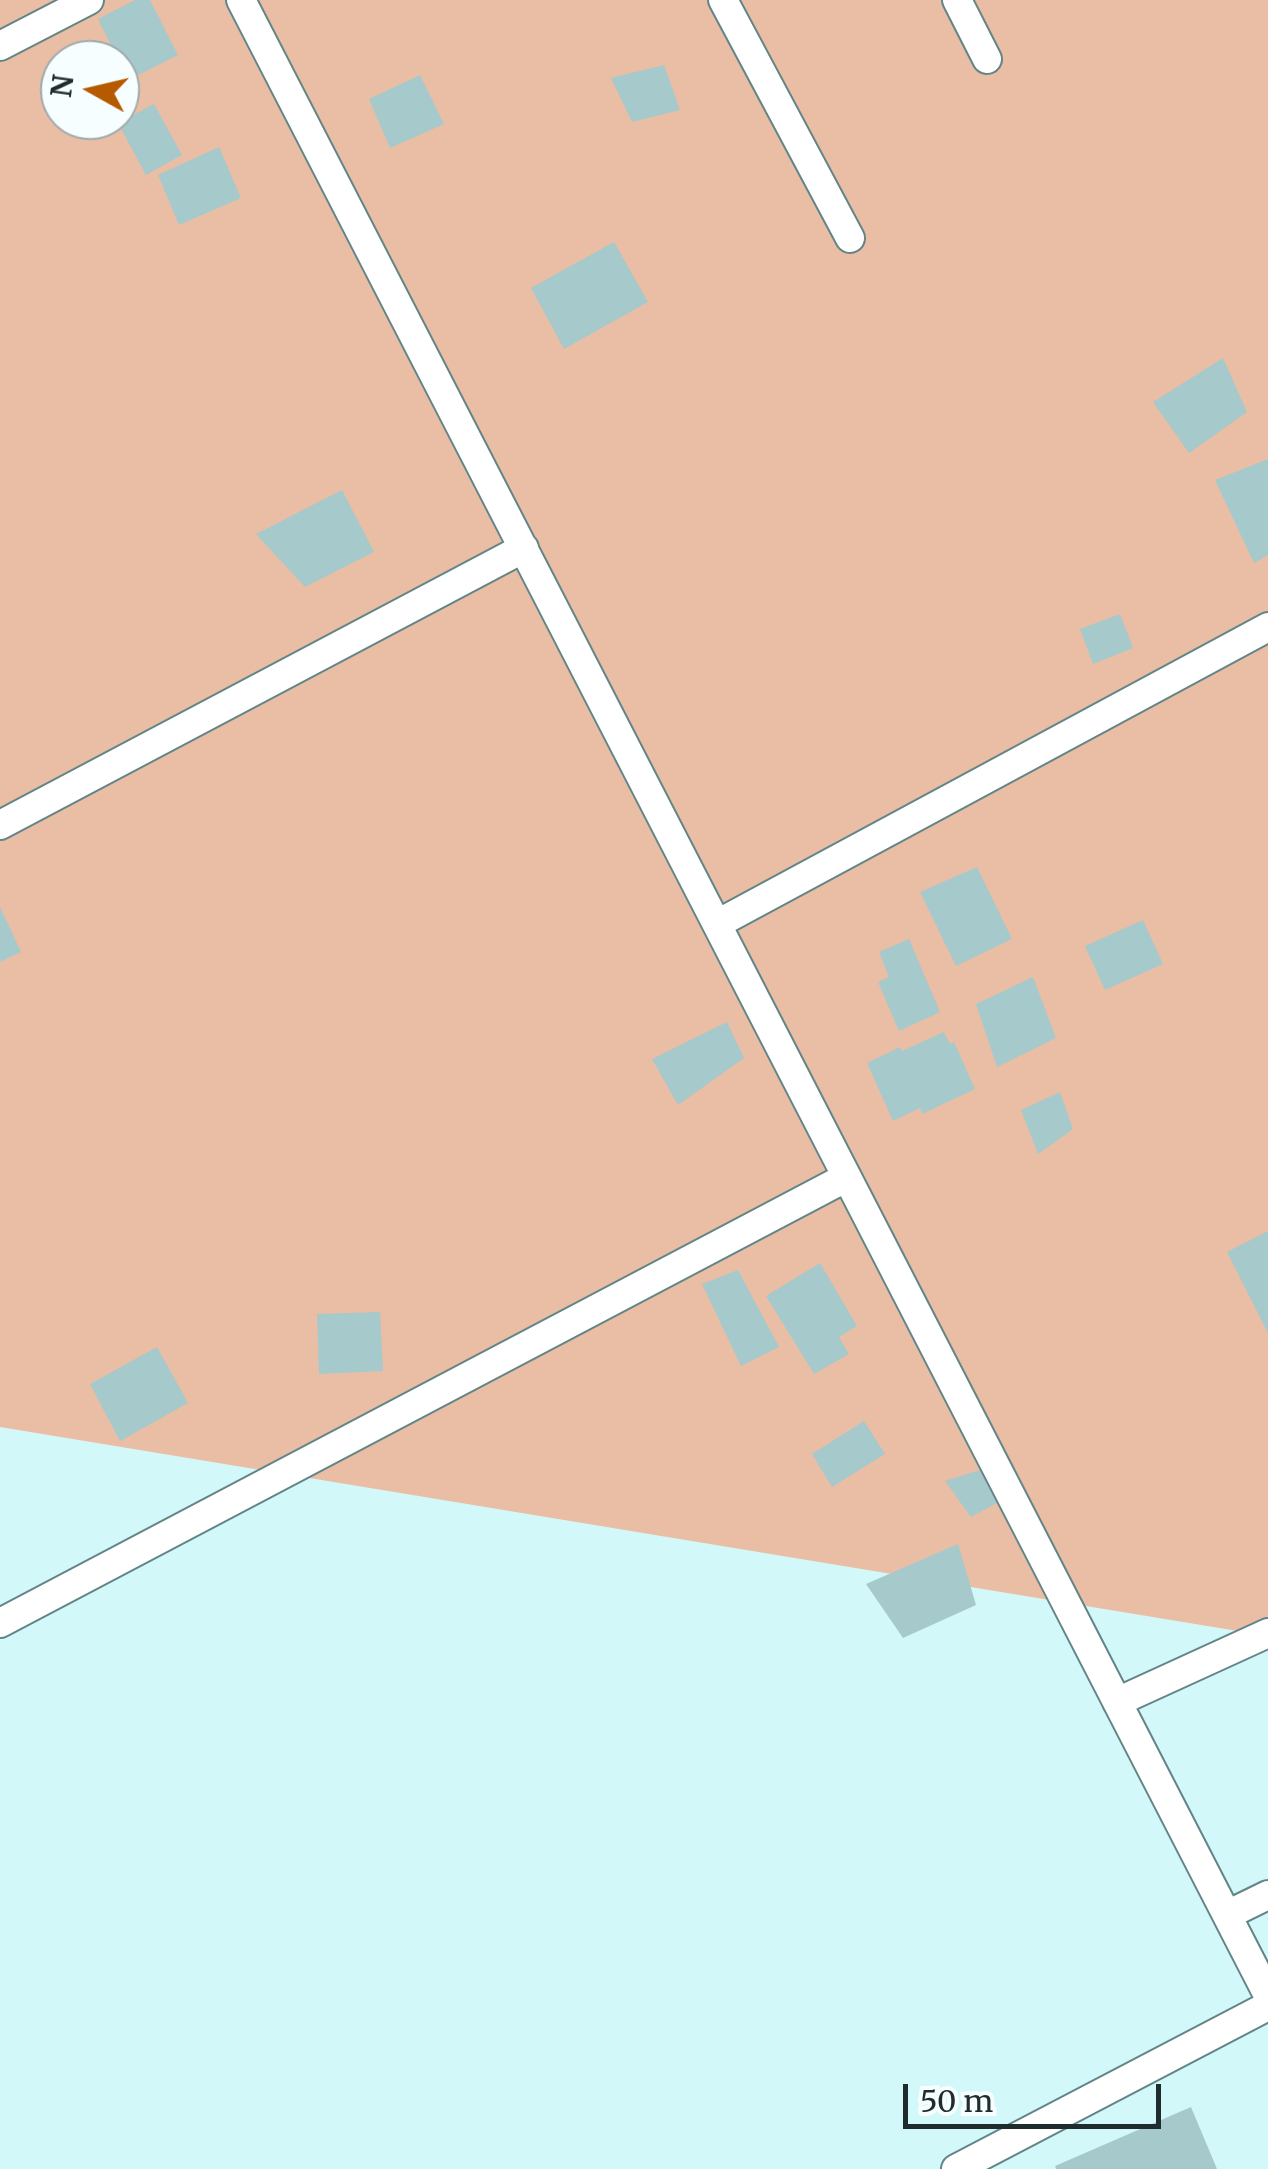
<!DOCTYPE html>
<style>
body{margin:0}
#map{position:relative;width:1268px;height:2169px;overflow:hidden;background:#d3f8fa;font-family:Merriweather,serif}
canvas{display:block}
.north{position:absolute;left:40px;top:40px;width:100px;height:100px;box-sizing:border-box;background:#f7feff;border:2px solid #a0aaab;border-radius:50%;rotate:278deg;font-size:28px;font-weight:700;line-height:40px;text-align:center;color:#1e2c2d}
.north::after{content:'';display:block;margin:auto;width:35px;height:45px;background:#b65a00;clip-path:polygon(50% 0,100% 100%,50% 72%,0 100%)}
.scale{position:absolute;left:903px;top:2084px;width:258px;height:45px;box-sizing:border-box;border:5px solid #1e2c2d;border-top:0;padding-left:12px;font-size:30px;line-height:35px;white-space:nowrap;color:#1e2c2d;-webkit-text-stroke:8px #f7feff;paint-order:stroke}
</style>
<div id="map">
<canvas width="1268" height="2169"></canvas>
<div class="north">N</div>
<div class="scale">50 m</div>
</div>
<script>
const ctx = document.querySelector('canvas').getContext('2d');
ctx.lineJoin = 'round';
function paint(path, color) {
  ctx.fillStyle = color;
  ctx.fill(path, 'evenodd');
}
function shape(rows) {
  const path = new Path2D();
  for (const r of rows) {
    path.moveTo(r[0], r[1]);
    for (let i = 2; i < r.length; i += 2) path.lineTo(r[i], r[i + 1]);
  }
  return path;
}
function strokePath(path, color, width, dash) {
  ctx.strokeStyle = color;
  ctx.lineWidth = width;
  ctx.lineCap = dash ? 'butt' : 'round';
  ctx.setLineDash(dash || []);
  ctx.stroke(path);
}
const green = shape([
 [0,0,1268,0,1268,1636,0,1427],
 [60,60,120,60,120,120,60,120]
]);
const building = shape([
 [135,0,150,0,178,55,128,80,98,19],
 [664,65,680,110,632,122,611,78],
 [420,75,444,124,390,148,369,99],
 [154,104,182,155,146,175,118,123],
 [219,147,241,198,179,225,158,175],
 [614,242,648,302,564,349,531,288],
 [1223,358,1247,412,1189,453,1153,402],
 [1268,459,1268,555,1254,563,1215,480],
 [342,490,374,552,305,587,256,534],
 [1120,614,1133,648,1093,664,1080,629],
 [977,867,1012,939,956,966,920,892],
 [0,907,21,952,0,962],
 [1143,920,1163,964,1105,990,1085,946],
 [909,939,940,1012,899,1031,878,982,889,977,879,952],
 [1033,977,1056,1038,997,1067,976,1004],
 [727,1022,744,1058,678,1105,652,1059],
 [944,1032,950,1044,954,1042,975,1089,922,1114,920,1108,893,1121,867,1063,900,1047,902,1051],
 [1060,1092,1073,1129,1038,1154,1021,1110],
 [1268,1231,1268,1333,1227,1252],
 [820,1263,857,1326,839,1337,849,1354,814,1374,766,1296],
 [738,1270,779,1347,741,1366,702,1284],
 [380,1312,383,1371,319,1374,317,1314],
 [157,1347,188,1403,120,1441,90,1384],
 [864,1421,885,1454,832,1487,812,1454],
 [980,1470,997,1503,971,1517,945,1481],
 [958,1544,976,1605,903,1638,866,1584],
 [1191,2107,1217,2169,1056,2169,1055,2166]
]);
const minor = shape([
 [241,0,1268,1995],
 [723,0,850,238],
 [957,0,987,59],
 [0,46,89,0],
 [0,825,524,548],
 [717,924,1268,627],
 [0,1623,847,1177],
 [1117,1702,1268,1633],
 [1227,1915,1268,1895],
 [956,2169,1268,2006]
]);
paint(green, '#e9bea4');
paint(building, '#a6c9cc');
strokePath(minor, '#638587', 32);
strokePath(minor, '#fff', 28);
</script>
